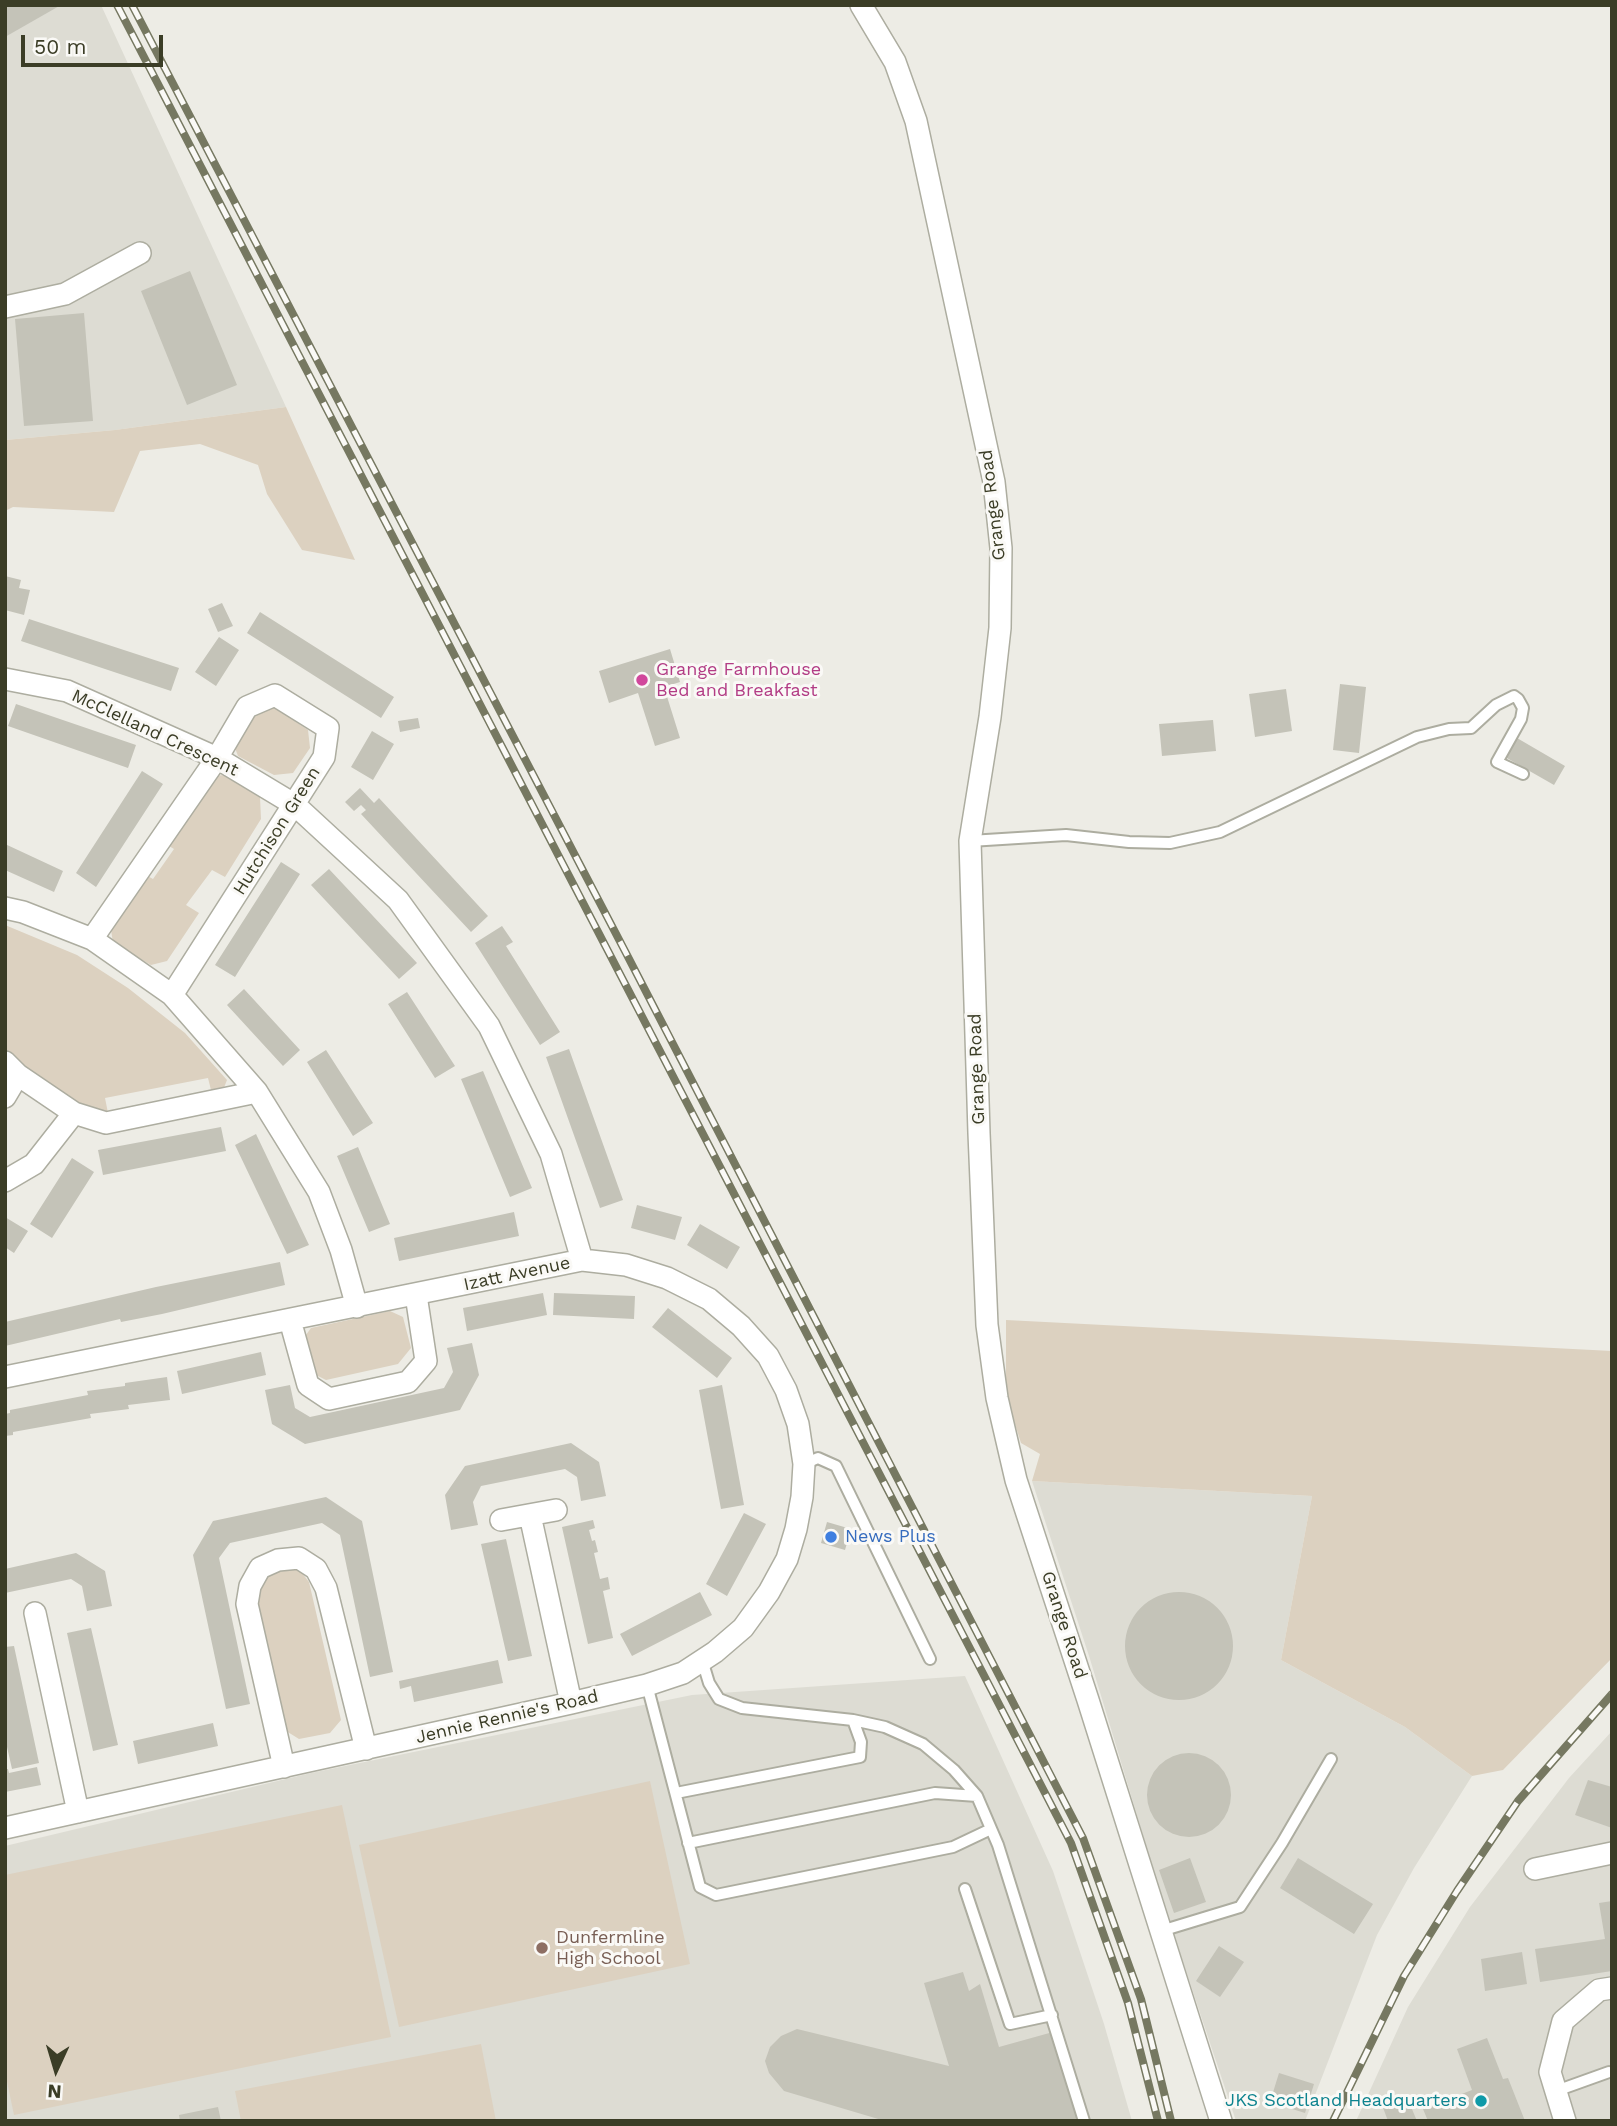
<!DOCTYPE html>
<style>
body{margin:0}
#map{position:relative;width:1617px;height:2126px;overflow:hidden;background:#edece5;font-family:"Work Sans",sans-serif}
canvas{display:block}
.frame{position:absolute;inset:0;border:7px solid #3b3d26;pointer-events:none}
.north{position:absolute;left:21px;top:2035px;width:70px;height:70px;-webkit-text-stroke:5px #faf9f6;paint-order:stroke;rotate:184deg;font-size:19px;font-weight:700;line-height:28px;text-align:center;color:#3b3d26}
.north::after{content:'';display:block;margin:auto;width:24px;height:32px;background:#3b3d26;clip-path:polygon(50% 0,100% 100%,50% 72%,0 100%)}
.scale{position:absolute;left:21px;top:35px;width:142px;height:32px;box-sizing:border-box;border:4px solid #3b3d26;border-top:0;padding-left:9px;font-size:21px;line-height:24px;white-space:nowrap;color:#3b3d26;-webkit-text-stroke:5px #faf9f6;paint-order:stroke}
</style>
<div id="map">
<canvas width="1617" height="2126"></canvas>
<div class="frame"></div>
<div class="north">N</div>
<div class="scale">50 m</div>
</div>
<script>
const ctx = document.querySelector('canvas').getContext('2d');
ctx.lineJoin = 'round';
function paint(path, color) {
  ctx.fillStyle = color;
  ctx.fill(path, 'evenodd');
}
function shape(rows) {
  const path = new Path2D();
  for (const r of rows) {
    if (r.length === 3) {
      path.moveTo(r[0] + r[2], r[1]);
      path.arc(r[0], r[1], r[2], 0, 2 * Math.PI);
      continue;
    }
    path.moveTo(r[0], r[1]);
    for (let i = 2; i < r.length; i += 2) path.lineTo(r[i], r[i + 1]);
  }
  return path;
}
function strokePath(path, color, width, dash) {
  ctx.strokeStyle = color;
  ctx.lineWidth = width;
  ctx.lineCap = dash ? 'butt' : 'round';
  ctx.setLineDash(dash || []);
  ctx.stroke(path);
}
function write(font, color, halo, rows, align = 'center') {
  ctx.font = font + ' "Work Sans",sans-serif';
  ctx.lineWidth = 6;
  ctx.setLineDash([]);
  ctx.textBaseline = 'middle';
  ctx.strokeStyle = halo;
  ctx.fillStyle = color;
  for (const [text, x, y, turn = 0] of rows) {
    ctx.save();
    ctx.translate(x, y);
    ctx.rotate((+turn || 0) * Math.PI / 180);
    ctx.textAlign = isNaN(turn) ? turn : align;
    if (halo) ctx.strokeText(text, 0, 0);
    ctx.fillText(text, 0, 0);
    ctx.restore();
  }
}
const built = shape([
 [5,5,101,5,286,407,115,430,5,440],
 [1032,1481,1312,1496,1281,1660,1405,1727,1472,1776,1414,1868,1377,1935,1305,2121,1236,2121,1164,1905,1090,1659],
 [965,1676,1053,1871,1104,2024,1132,2121,5,2121,5,1846,311,1773,692,1695],
 [1612,1731,1612,2121,1356,2121,1408,2007,1470,1907,1569,1778]
]);
const green = shape([
 [286,407,355,560,302,550,267,494,258,465,200,444,140,451,114,512,13,507,5,511,5,440,115,430],
 [270,704,308,730,310,748,293,773,274,775,238,756,232,740,250,710],
 [226,775,260,797,261,819,225,877,212,870,186,905,199,913,167,961,151,965,113,943,110,923,144,874,153,879,174,849,164,843,209,776],
 [5,925,77,955,128,988,185,1033,227,1080,223,1090,212,1094,208,1078,105,1098,108,1113,96,1114,5,1055],
 [390,1311,403,1317,411,1348,398,1364,326,1380,312,1373,303,1339,311,1328],
 [1006,1320,1612,1351,1612,1658,1503,1770,1472,1776,1405,1727,1281,1660,1312,1496,1032,1481,1040,1454,1021,1443,1006,1396],
 [295,1564,309,1582,341,1720,330,1733,299,1739,283,1729,252,1591,264,1570],
 [650,1781,690,1964,399,2027,359,1845],
 [342,1805,391,2037,14,2115,5,2072,5,1875],
 [481,2044,496,2121,241,2121,235,2091]
]);
const building = shape([
 [5,5,61,5,5,37],
 [190,271,237,385,187,405,141,291],
 [84,313,93,421,24,426,15,319],
 [5,576,21,580,19,588,30,590,24,615,5,610],
 [222,603,233,626,218,632,208,609],
 [260,612,394,697,381,718,247,633],
 [29,619,179,668,171,691,21,641],
 [219,637,239,650,216,686,195,672],
 [670,649,680,682,664,687,680,738,655,746,638,693,609,703,599,671],
 [1340,684,1366,687,1359,753,1333,750],
 [1286,689,1292,731,1255,737,1249,694],
 [16,704,136,745,128,768,8,726],
 [418,718,420,728,400,732,398,721],
 [1213,720,1216,751,1162,756,1159,724],
 [372,731,394,744,373,780,351,767],
 [1517,738,1565,766,1554,785,1505,757],
 [142,771,163,784,96,887,76,873],
 [360,788,374,803,379,798,488,916,471,932,361,814,366,810,361,805,354,811,345,802],
 [5,844,63,871,54,892,5,870],
 [281,862,300,874,235,977,215,965],
 [329,869,417,963,399,979,311,885],
 [502,926,513,942,506,946,560,1032,540,1045,475,943],
 [244,989,300,1050,283,1066,227,1005],
 [407,992,455,1066,435,1078,388,1004],
 [569,1049,623,1200,600,1208,546,1057],
 [326,1050,373,1123,353,1136,307,1062],
 [483,1071,532,1188,510,1197,461,1079],
 [221,1127,226,1151,103,1175,98,1150],
 [256,1134,309,1245,287,1254,235,1145],
 [358,1147,390,1224,369,1232,337,1156],
 [72,1158,94,1172,52,1238,30,1224],
 [637,1205,682,1217,675,1240,631,1228],
 [514,1212,519,1236,399,1261,394,1238],
 [5,1217,28,1231,14,1253,5,1247],
 [700,1224,740,1247,727,1269,687,1245],
 [280,1262,285,1285,162,1314,121,1322,120,1319,5,1346,5,1322,156,1287],
 [543,1293,547,1315,467,1331,463,1308],
 [554,1293,635,1296,634,1319,553,1315],
 [668,1308,732,1358,717,1378,652,1327],
 [472,1343,479,1375,460,1410,305,1444,272,1424,265,1390,290,1385,295,1408,310,1417,444,1388,453,1372,447,1348],
 [261,1352,266,1375,182,1394,177,1371],
 [167,1377,170,1400,128,1405,129,1409,90,1414,91,1418,13,1432,13,1435,5,1436,5,1414,10,1413,10,1410,88,1395,87,1391,125,1386,125,1383],
 [722,1385,744,1505,721,1509,699,1390],
 [571,1443,599,1462,606,1496,581,1501,577,1477,565,1469,481,1486,473,1502,478,1525,451,1530,445,1495,465,1466],
 [326,1497,362,1521,393,1672,370,1677,340,1535,322,1523,230,1543,219,1558,250,1704,226,1709,193,1555,213,1521],
 [744,1513,766,1524,727,1596,706,1584],
 [593,1520,595,1528,589,1530,592,1541,595,1540,598,1552,594,1553,600,1579,608,1577,610,1589,603,1591,613,1638,588,1644,562,1527],
 [827,1522,851,1529,845,1550,821,1543],
 [506,1539,532,1656,508,1661,481,1544],
 [76,1553,105,1571,112,1606,87,1611,82,1586,71,1579,5,1593,5,1569],
 [700,1592,712,1615,632,1656,620,1634],
 [1179,1646,54],
 [91,1628,118,1745,93,1751,67,1633],
 [14,1646,39,1763,12,1769,5,1738,5,1647],
 [498,1660,503,1683,414,1702,411,1686,400,1689,399,1681],
 [213,1723,218,1746,138,1764,133,1741],
 [1189,1795,42],
 [37,1767,41,1785,5,1792,5,1769,8,1769,9,1773],
 [1588,1780,1612,1787,1612,1828,1575,1815],
 [1190,1858,1206,1902,1174,1913,1159,1870],
 [1298,1858,1373,1904,1354,1934,1280,1888],
 [1612,1901,1612,1971,1540,1982,1535,1949,1605,1939,1599,1903],
 [1219,1946,1244,1962,1220,1997,1196,1981],
 [1522,1952,1527,1984,1485,1991,1481,1959],
 [963,1972,969,1991,980,1984,999,2047,1053,2032,1079,2121,885,2121,784,2091,769,2073,765,2061,770,2047,781,2036,797,2029,949,2066,924,1983],
 [1487,2038,1503,2079,1508,2078,1525,2121,1428,2121,1423,2109,1472,2090,1457,2049],
 [1279,2073,1314,2084,1305,2113,1270,2102],
 [1406,2095,1417,2121,1388,2121,1382,2105],
 [218,2107,221,2121,180,2121,179,2115]
]);
const service = shape([
 [970,841,1066,835,1129,842,1170,843,1220,832,1417,737,1449,729,1471,728,1496,705,1514,696,1518,699,1523,708,1521,719,1497,762,1523,774],
 [804,1464,818,1458,836,1466,930,1659],
 [702,1660,709,1683,719,1699,742,1708,853,1720,885,1727,923,1744,954,1770,977,1796,998,1845,1084,2121],
 [647,1685,700,1887,716,1895,953,1847,991,1829],
 [676,1793,860,1757,861,1742,853,1720],
 [688,1843,935,1793,977,1796],
 [965,1889,1010,2024,1052,2015],
 [1161,1931,1240,1907,1282,1843,1331,1759],
 [1556,2091,1609,2072]
]);
const minor = shape([
 [5,307,65,294,140,253],
 [5,679,67,691,217,758,295,805,398,900,489,1026,551,1154,582,1260],
 [5,908,23,912,92,939,172,995,257,1092,319,1192,341,1250,357,1307],
 [92,939,217,758,247,707,275,695,328,728,324,757,172,995],
 [5,1062,18,1075,74,1113,106,1123,257,1092],
 [5,1097,18,1075],
 [5,1181,34,1164,74,1113],
 [290,1320,308,1385,329,1399,408,1382,426,1361,416,1295],
 [5,1377,582,1260,626,1265,667,1278,709,1299,741,1326,768,1356,786,1390,798,1424,804,1464,802,1497,796,1529,787,1559,769,1592,743,1628,715,1652,683,1673,647,1685,571,1703,5,1828],
 [530,1515,571,1703],
 [501,1520,556,1510],
 [35,1613,78,1812],
 [284,1767,247,1604,250,1586,260,1568,278,1560,299,1558,316,1569,326,1588,366,1749],
 [1535,1869,1612,1853],
 [1565,2121,1550,2072,1563,2021,1599,1990,1612,1988]
]);
const tertiary = shape([
 [861,5,895,62,916,121,994,482,1001,548,1000,628,990,717,970,841,979,1133,987,1325,997,1398,1016,1480,1088,1700,1221,2121]
]);
const rail = shape([
 [117,5,1071,1843,1128,2003,1158,2121],
 [132,5,626,953,1083,1838,1141,1999,1171,2121],
 [1333,2121,1404,1976,1457,1891,1518,1801,1612,1694]
]);
const markers = [
 [642,680,7,"#d1479c"],
 [831,1537,7,"#3f7fe0"],
 [542,1948,7,"#8d6e63"],
 [1481,2101,7,"#0f9aa8"]
];
const streetNames = [
 ["Grange Road",993,505,-97],
 ["McClelland Crescent",155,733,25],
 ["Hutchison Green",277,831,-58],
 ["Grange Road",977,1069,-92],
 ["Izatt Avenue",517,1274,-12],
 ["Grange Road",1064,1625,72],
 ["Jennie Rennie's Road",507,1717,-13]
];
const hotelNames = [
 ["Grange Farmhouse",656,670],
 ["Bed and Breakfast",656,691]
];
const shopNames = [
 ["News Plus",845,1537]
];
const educationNames = [
 ["Dunfermline",556,1938],
 ["High School",556,1959]
];
const cultureNames = [
 ["JKS Scotland Headquarters",1467,2101]
];
paint(built, '#dddcd3');
paint(green, '#dcd1c0');
paint(building, '#c4c3b8');
strokePath(service, '#adada0', 14);
strokePath(minor, '#adada0', 24);
strokePath(tertiary, '#adada0', 24);
strokePath(service, '#fff', 10);
strokePath(minor, '#fff', 21);
strokePath(tertiary, '#fff', 21);
strokePath(rail, '#767861', 8);
strokePath(rail, '#faf9f6', 5, [16]);
for (const [x, y, r, color] of markers) {
  const dot = new Path2D();
  dot.arc(x, y, r, 0, 2 * Math.PI);
  ctx.fillStyle = color;
  ctx.fill(dot);
  strokePath(dot, '#faf9f6', 2.5);
}
write('18px', '#3b3d26', '#faf9f6', streetNames);
write('18px', '#b23c85', '#faf9f6', hotelNames, 'left');
write('18px', '#366cbe', '#faf9f6', shopNames, 'left');
write('18px', '#785e54', '#faf9f6', educationNames, 'left');
write('18px', '#0d838f', '#faf9f6', cultureNames, 'right');
</script>
